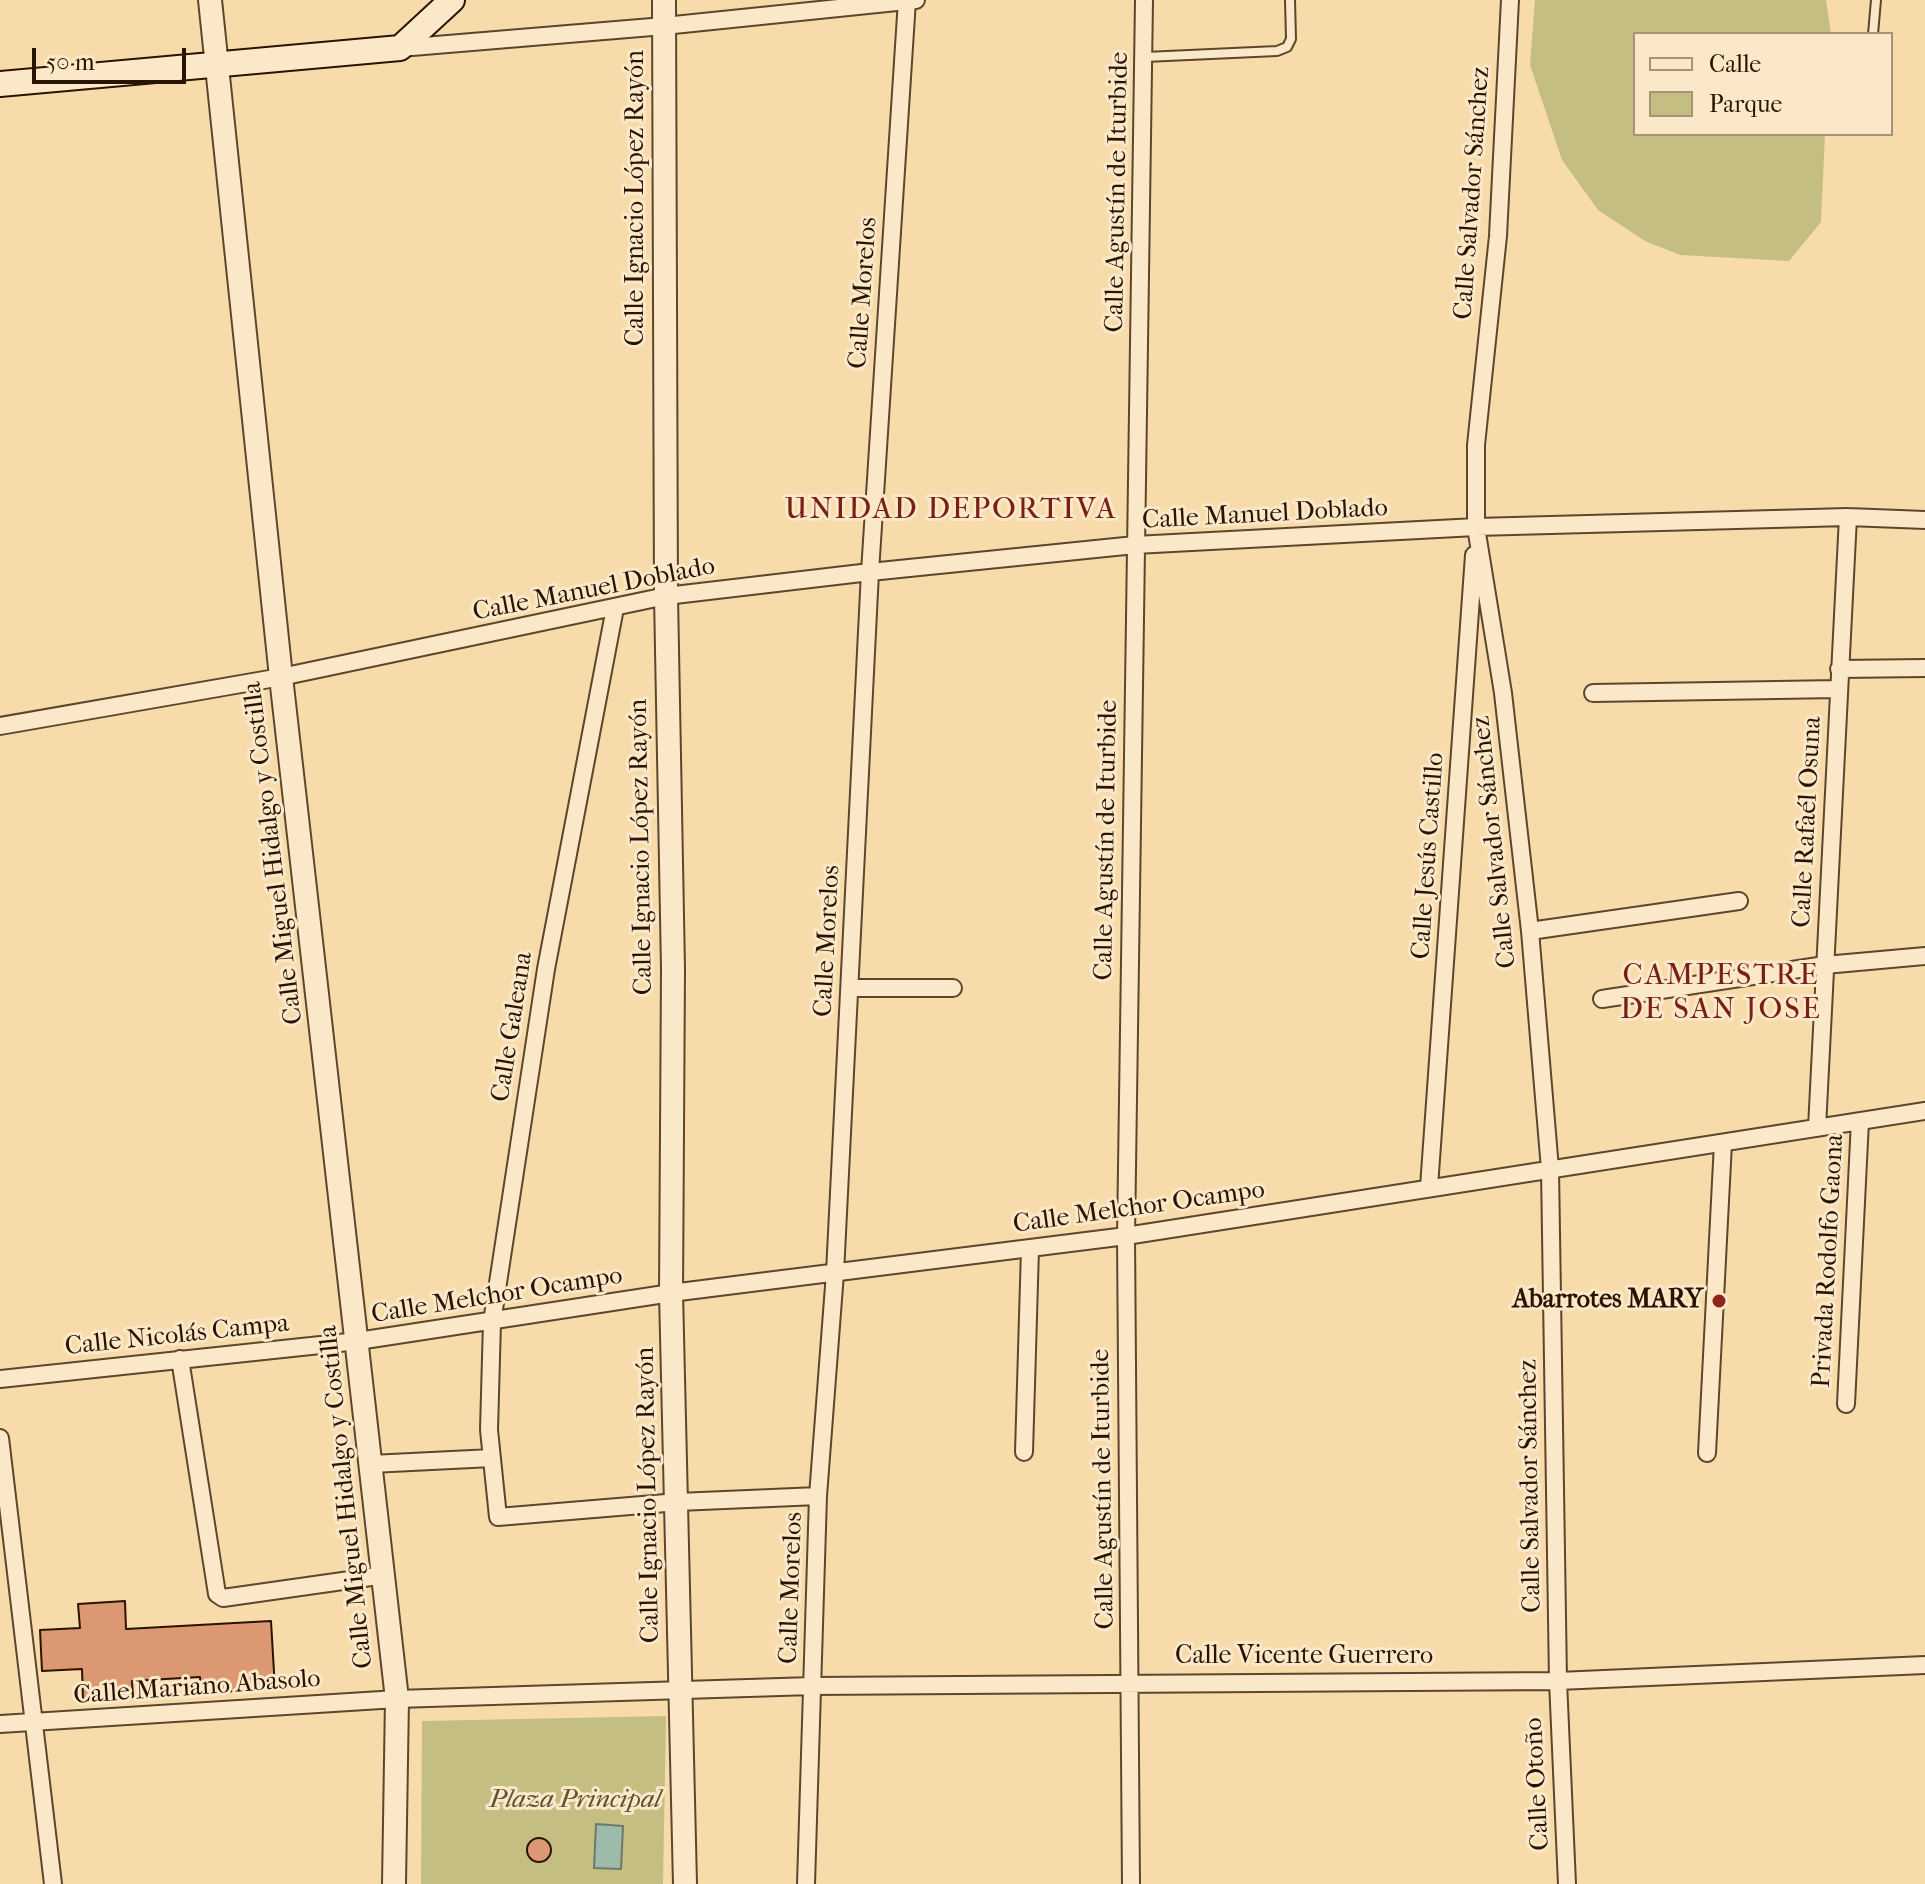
<!DOCTYPE html>
<meta charset="utf-8">
<style>
body{margin:0}
#map{position:relative;width:1925px;height:1884px;overflow:hidden;background:#f8dbab;font-family:"IM FELL French Canon",serif}
canvas{display:block}
.legend{position:absolute;left:1633px;top:32px;width:260px;height:104px;box-sizing:border-box;background:#fae8c8;border:2px solid #a69378;margin:0;padding:10px 14px;list-style:none;font-size:24px;color:#281401}
.legend li{display:flex;align-items:center;gap:16px;height:40px}
.legend b{width:40px;border:2px solid #a69378}
.scale{position:absolute;left:32px;top:48px;width:154px;height:36px;box-sizing:border-box;border:4px solid #281401;border-top:0;padding-left:10px;font-size:24px;line-height:28px;white-space:nowrap;color:#281401;-webkit-text-stroke:6px #fae8c8;paint-order:stroke}
</style>
<div id="map">
<canvas width="1925" height="1884"></canvas>
<ul class="legend">
<li><b style="height:10px;background:#fae8c8"></b>Calle</li>
<li><b style="height:22px;background:#c5be83"></b>Parque</li>
</ul>
<div class="scale">50 m</div>
</div>
<script>
const ctx = document.querySelector('canvas').getContext('2d');
ctx.lineJoin = 'round';
function paint(path, color) {
  ctx.fillStyle = color;
  ctx.fill(path, 'evenodd');
}
function shape(rows) {
  const path = new Path2D();
  for (const r of rows) {
    if (r.length === 3) {
      path.moveTo(r[0] + r[2], r[1]);
      path.arc(r[0], r[1], r[2], 0, 2 * Math.PI);
      continue;
    }
    path.moveTo(r[0], r[1]);
    for (let i = 2; i < r.length; i += 2) path.lineTo(r[i], r[i + 1]);
  }
  return path;
}
function strokePath(path, color, width, dash) {
  ctx.strokeStyle = color;
  ctx.lineWidth = width;
  ctx.lineCap = dash ? 'butt' : 'round';
  ctx.setLineDash(dash || []);
  ctx.stroke(path);
}
function write(font, color, halo, rows, align = 'center') {
  ctx.font = font + ' "IM FELL French Canon",serif';
  ctx.lineWidth = 6;
  ctx.setLineDash([]);
  ctx.textBaseline = 'middle';
  ctx.strokeStyle = halo;
  ctx.fillStyle = color;
  for (const [text, x, y, turn = 0] of rows) {
    ctx.save();
    ctx.translate(x, y);
    ctx.rotate((+turn || 0) * Math.PI / 180);
    ctx.textAlign = isNaN(turn) ? turn : align;
    if (halo) ctx.strokeText(text, 0, 0);
    ctx.fillText(text, 0, 0);
    ctx.restore();
  }
}
const green = shape([
 [1535,0,1826,0,1831,34,1635,34,1635,134,1825,134,1821,222,1789,261,1680,255,1645,241,1598,210,1562,160,1530,65],
 [666,1716,663,1884,421,1884,422,1721]
]);
const water = shape([
 [596,1824,623,1826,621,1869,594,1868,596,1824]
]);
const building = shape([
 [125,1601,126,1629,271,1621,275,1689,201,1693,200,1677,132,1681,133,1697,83,1700,82,1669,42,1671,40,1630,80,1628,78,1604,125,1601],
 [539,1850,12]
]);
const service = shape([
 [1873,34,1876,0],
 [1145,57,1277,51,1287,47,1291,39,1290,0]
]);
const minor = shape([
 [1510,0,1498,236,1476,445,1476,527,1503,693,1530,931,1550,1169,1558,1681,1567,1884],
 [400,48,664,26,916,0],
 [615,608,546,969,492,1322,489,1430,498,1517,678,1502,818,1496],
 [1839,669,1925,668],
 [1593,693,1838,689],
 [0,726,281,677,666,596,870,572,1135,545,1476,527,1848,517,1925,520],
 [1530,931,1739,901],
 [850,988,953,988],
 [1602,999,1825,965,1925,956],
 [1817,1128,1848,517],
 [1429,1187,1474,555],
 [180,1359,217,1594,223,1598,385,1575],
 [0,1379,358,1341,671,1293,1126,1236,1925,1111],
 [1846,1404,1860,1121],
 [0,1438,53,1884],
 [1024,1452,1030,1249],
 [1707,1453,1723,1143],
 [371,1464,492,1458],
 [0,1724,397,1699,812,1686,1558,1681,1925,1665],
 [806,1884,818,1496,835,1273,870,572,907,0],
 [1131,1884,1126,1236,1144,0]
]);
const tertiary = shape([
 [210,0,281,677,397,1699,394,1884],
 [664,0,666,596,673,969,671,1293,685,1884]
]);
const secondary = shape([
 [0,84,400,48,452,0]
]);
const markers = [
 [1719,1301,8,"#8f2418"]
];
const streetNames = [
 ["Calle Agustín de Iturbide",1118,192,-89],
 ["Calle Salvador Sánchez",1473,193,-86],
 ["Calle Ignacio López Rayón",637,198,-90],
 ["Calle Morelos",864,293,-86],
 ["Calle Manuel Doblado",1265,515,-3],
 ["Calle Manuel Doblado",594,590,-11],
 ["Calle Rafaél Osuna",1808,822,-87],
 ["Calle Agustín de Iturbide",1107,840,-89],
 ["Calle Salvador Sánchez",1495,842,-96],
 ["Calle Ignacio López Rayón",642,847,-91],
 ["Calle Miguel Hidalgo y Costilla",274,853,-97],
 ["Calle Jesús Castillo",1429,856,-86],
 ["Calle Morelos",828,941,-87],
 ["Calle Galeana",513,1027,-81],
 ["Calle Melchor Ocampo",1139,1208,-8],
 ["Privada Rodolfo Gaona",1829,1261,-87],
 ["Calle Melchor Ocampo",497,1296,-9],
 ["Calle Nicolás Campa",177,1336,-6],
 ["Calle Salvador Sánchez",1531,1486,-91],
 ["Calle Agustín de Iturbide",1104,1489,-91],
 ["Calle Ignacio López Rayón",649,1495,-91],
 ["Calle Miguel Hidalgo y Costilla",347,1497,-96],
 ["Calle Morelos",792,1588,-88],
 ["Calle Vicente Guerrero",1304,1657],
 ["Calle Mariano Abasolo",197,1688,-4],
 ["Calle Otoño",1538,1784,-93]
];
const poiNames = [
 ["Abarrotes MARY",1703,1301]
];
const parkNames = [
 ["Plaza Principal",575,1801]
];
const quarterNames = [
 ["UNIDAD DEPORTIVA",951,511],
 ["CAMPESTRE",1721,977],
 ["DE SAN JOSE",1721,1011]
];
paint(green, '#c5be83');
paint(water, '#9dbbaa');
strokePath(water, '#6e7866', 2);
paint(building, '#dc9872');
strokePath(building, '#281401', 2);
strokePath(service, '#5c462c', 12);
strokePath(minor, '#5c462c', 20);
strokePath(tertiary, '#5c462c', 26);
strokePath(secondary, '#281401', 28);
strokePath(service, '#fae8c8', 8);
strokePath(minor, '#fae8c8', 16);
strokePath(tertiary, '#fae8c8', 22);
strokePath(secondary, '#fae8c8', 24);
for (const [x, y, r, color] of markers) {
  const dot = new Path2D();
  dot.arc(x, y, r, 0, 2 * Math.PI);
  ctx.fillStyle = color;
  ctx.fill(dot);
  strokePath(dot, '#fae8c8', 3);
}
write('26px', '#281401', '#fae8c8', streetNames);
write('bold 26px', '#281401', '#fae8c8', poiNames, 'right');
write('italic 26px', '#5f502e', '#fae8c8', parkNames);
ctx.letterSpacing = '2px';
write('30px', '#7a1f14', '#fae8c8', quarterNames);
ctx.letterSpacing = '0px';
</script>
